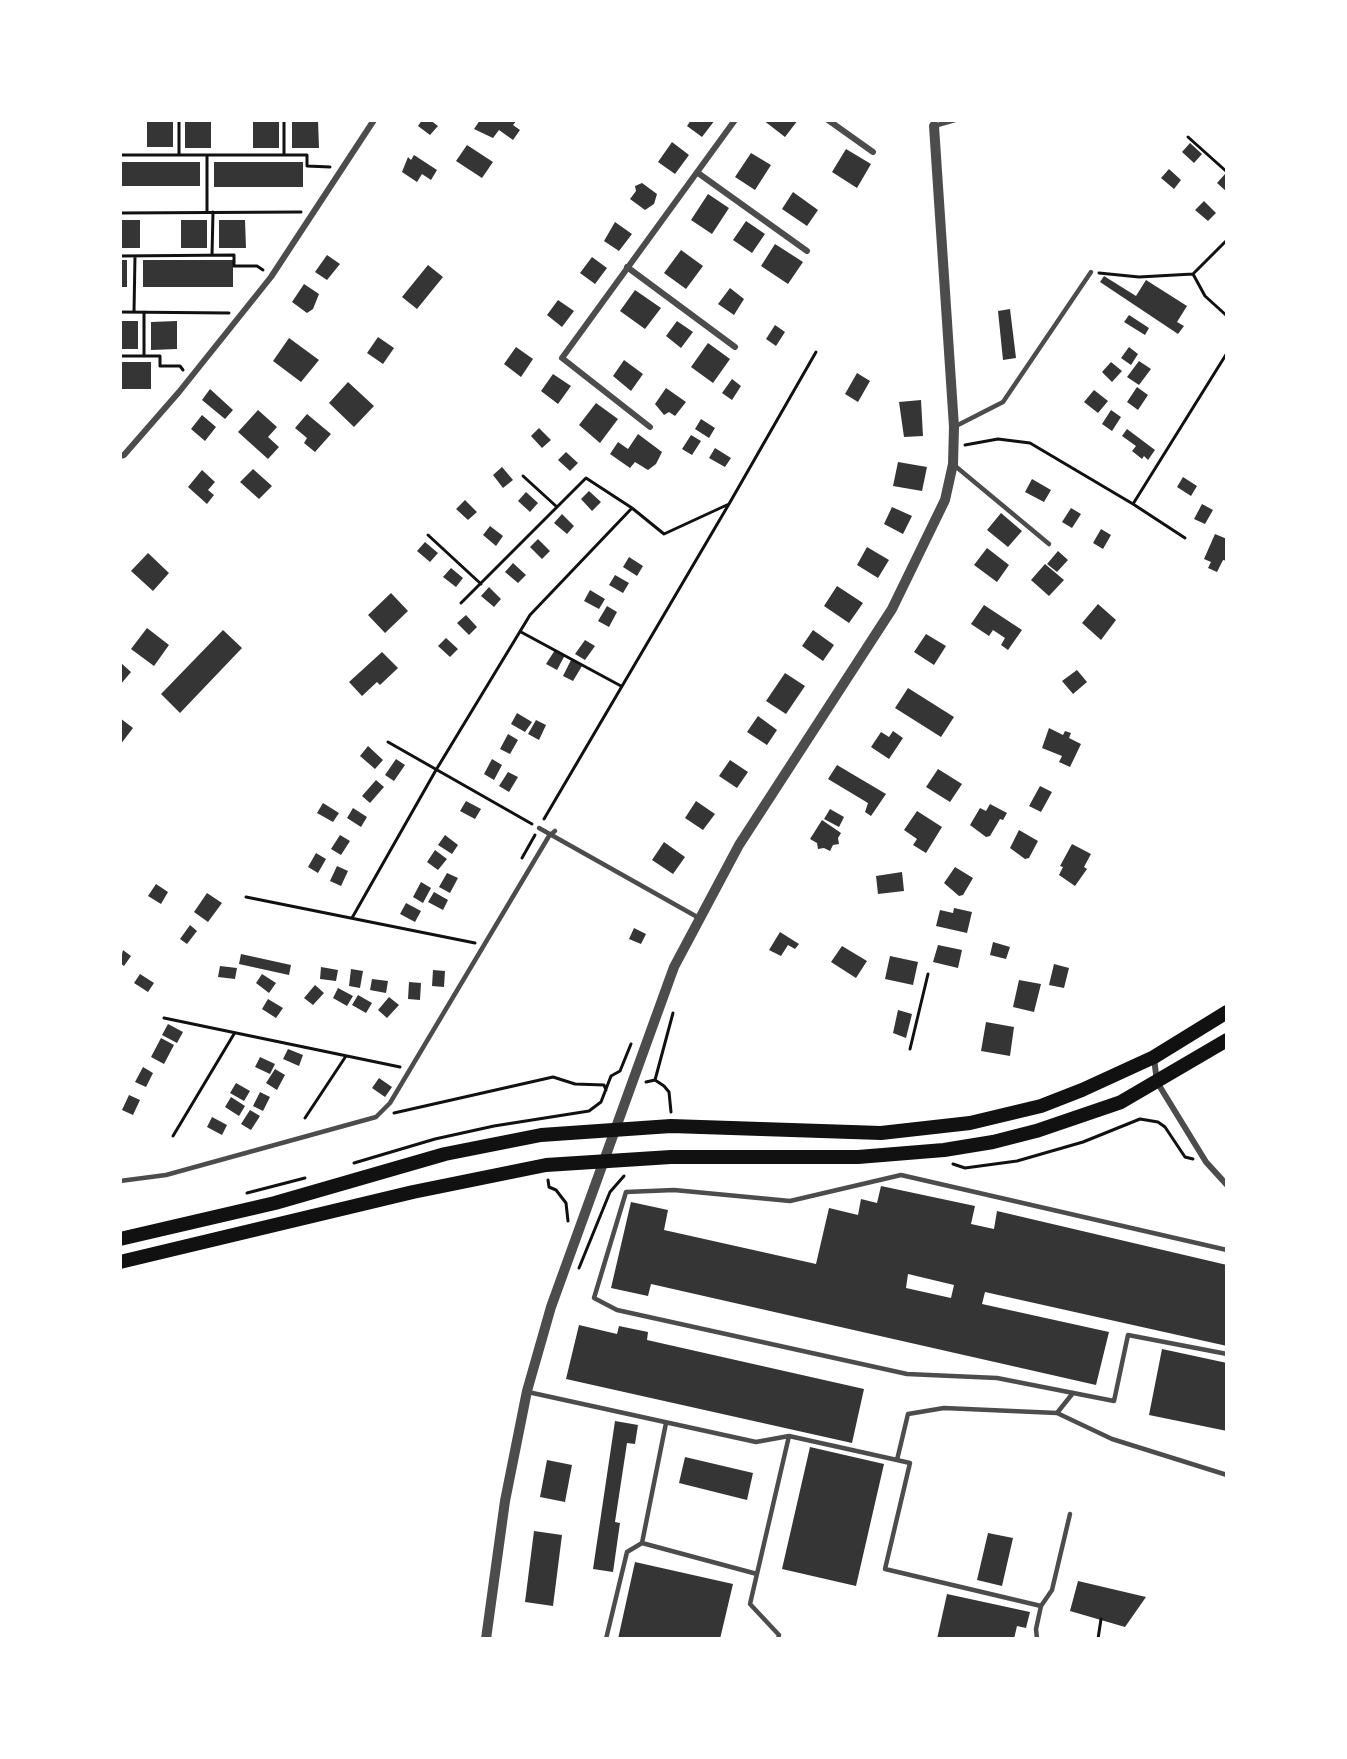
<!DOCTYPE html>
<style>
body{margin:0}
#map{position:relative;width:1347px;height:1759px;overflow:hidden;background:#fff;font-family:"DejaVu Sans",sans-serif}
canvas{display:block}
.frame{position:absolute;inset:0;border:122px solid #fff;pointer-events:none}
</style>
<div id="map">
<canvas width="1347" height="1759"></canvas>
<div class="frame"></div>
</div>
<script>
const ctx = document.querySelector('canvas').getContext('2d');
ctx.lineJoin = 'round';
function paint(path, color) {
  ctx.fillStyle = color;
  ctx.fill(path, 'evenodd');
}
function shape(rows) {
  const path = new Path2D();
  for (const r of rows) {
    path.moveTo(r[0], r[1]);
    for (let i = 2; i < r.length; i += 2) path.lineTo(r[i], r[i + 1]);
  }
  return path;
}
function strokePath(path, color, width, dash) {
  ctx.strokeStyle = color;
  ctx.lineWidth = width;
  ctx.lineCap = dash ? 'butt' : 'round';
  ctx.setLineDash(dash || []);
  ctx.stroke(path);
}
const building = shape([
 [147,120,173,120,173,147,147,147],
 [185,120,211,120,211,148,185,148],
 [253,120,279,120,279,148,253,148],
 [292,120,318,120,319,148,292,148],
 [422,120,430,120,438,126,430,135,418,126],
 [480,120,517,120,513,125,520,130,513,140,499,130,493,138,474,129],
 [691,120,715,120,702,137,687,126],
 [763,120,798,120,785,137],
 [672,142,689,155,675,174,658,162],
 [1190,143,1202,154,1194,163,1182,152],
 [467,145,493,162,482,178,456,161],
 [846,149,871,164,857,188,832,172],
 [751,153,771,165,755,190,735,177],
 [414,155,437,170,431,180,422,174,417,182,402,172,408,157,411,160],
 [120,162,200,162,200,186,120,186],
 [214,162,303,162,303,187,214,187],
 [1169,169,1181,180,1174,189,1161,178],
 [1225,174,1227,176,1227,192,1217,183],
 [642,183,657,194,654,204,645,210,630,199,636,191,635,186],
 [793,192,818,210,807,226,782,209],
 [708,194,729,208,712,234,691,220],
 [1204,201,1216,213,1208,221,1195,210],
 [120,220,140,220,140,248,120,248],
 [181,220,207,220,207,248,181,248],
 [219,220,245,220,246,248,219,248],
 [746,221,765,234,752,253,733,240],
 [615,222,632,234,619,251,604,241],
 [775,244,803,262,788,284,761,266],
 [681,250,703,266,686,289,664,273],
 [327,255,340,264,327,280,315,272],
 [592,257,607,268,595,284,580,273],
 [120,260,127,260,127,287,120,287],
 [143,260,233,260,233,287,143,287],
 [428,265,443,277,417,309,402,297],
 [1104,276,1136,296,1146,280,1187,306,1177,322,1184,326,1178,334,1100,282],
 [304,284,319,294,313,309,307,313,292,302],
 [730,288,744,299,734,315,718,304],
 [635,290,661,308,645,329,620,311],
 [558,300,574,311,562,327,547,315],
 [1010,309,1016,358,1003,360,998,311],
 [1129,315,1149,328,1145,335,1124,322],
 [120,321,138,321,138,349,120,349],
 [177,321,177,349,151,350,151,322],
 [677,321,693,332,681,348,666,336],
 [775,325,785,332,776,346,766,339],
 [378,337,394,348,383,364,367,353],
 [289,338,319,360,301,382,273,361],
 [708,343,730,359,713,383,691,367],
 [516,347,533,359,521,377,504,364],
 [1129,347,1138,354,1131,365,1121,358],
 [624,360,643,374,631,391,613,376],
 [1139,361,1151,369,1139,385,1127,377],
 [120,362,151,362,151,389,120,389],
 [1111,362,1122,371,1112,382,1102,372],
 [857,373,870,381,858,402,845,394],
 [553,374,571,386,558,404,541,391],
 [732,379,741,386,732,400,722,393],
 [348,382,374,406,354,427,329,403],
 [1137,387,1148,395,1138,410,1127,402],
 [666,388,686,402,675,416,669,412,664,415,655,404],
 [210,389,233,410,225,419,202,400],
 [1094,390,1108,401,1098,413,1084,402],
 [921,400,923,436,904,437,899,402],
 [596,403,618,419,600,443,579,425],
 [258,410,277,427,268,437,279,447,268,459,238,432],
 [1111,410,1121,417,1112,431,1102,424],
 [307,414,331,434,315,452,304,443,307,438,295,428],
 [202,415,216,427,205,441,191,429],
 [701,419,715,428,709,438,695,429],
 [539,428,551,440,542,448,531,436],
 [1127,429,1155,450,1148,460,1144,456,1142,459,1132,451,1136,446,1122,436],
 [638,434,662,452,656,464,648,470,635,462,630,468,610,454,618,442,628,449],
 [691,435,701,441,692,455,682,449],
 [715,448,731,458,725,467,709,458],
 [566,452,578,463,570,471,558,460],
 [898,462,927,467,922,491,893,486],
 [502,467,513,480,503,488,493,475],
 [253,469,272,486,259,499,240,482],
 [202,470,215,482,208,490,214,495,207,504,188,487],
 [1183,477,1197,486,1191,496,1177,487],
 [1032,479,1051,490,1044,502,1025,492],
 [589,491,601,502,592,511,581,499],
 [526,492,538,503,530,512,518,501],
 [465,500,477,512,468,520,456,509],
 [1202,504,1213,510,1205,524,1194,519],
 [892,507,912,516,903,534,884,524],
 [1071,508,1081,514,1072,528,1062,522],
 [1001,513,1022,531,1008,547,987,530],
 [562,514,574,526,567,534,554,523],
 [490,526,503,536,496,546,483,535],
 [1101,529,1111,535,1103,549,1093,543],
 [1215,534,1227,539,1227,561,1223,560,1217,572,1208,568,1211,562,1204,559],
 [538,539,550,551,542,559,530,547],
 [425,542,438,553,430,562,417,551],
 [867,547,889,560,878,578,857,565],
 [987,548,1009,565,997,582,974,565],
 [1058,551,1068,560,1057,572,1047,564],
 [148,553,169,573,153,591,131,571],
 [629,557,643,566,637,576,623,567],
 [513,563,526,575,518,583,505,572],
 [1045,564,1064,580,1049,596,1031,580],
 [451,568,463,578,456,587,443,577],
 [615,575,629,583,623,593,609,585],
 [837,586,863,603,849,623,824,606],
 [489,587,501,599,494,607,481,596],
 [590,590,605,599,599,609,584,601],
 [391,593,408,611,385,633,368,615],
 [1098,604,1116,620,1101,640,1082,623],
 [984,605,1022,630,1008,650,1001,645,1005,638,993,630,989,636,971,624],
 [607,606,617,612,609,627,598,621],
 [466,615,477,627,469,635,457,623],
 [147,628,169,645,154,666,131,649],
 [223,630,242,648,180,713,161,694],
 [813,630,834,645,823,661,802,646],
 [926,634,946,646,934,665,914,652],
 [446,638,458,649,450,657,438,646],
 [585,640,595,646,585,660,575,654],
 [555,650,565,655,557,670,546,664],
 [382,652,398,668,380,685,377,682,362,696,349,682],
 [571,660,582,666,573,681,563,676],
 [120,662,131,672,120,685],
 [1077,670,1087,682,1073,694,1062,681],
 [785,673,805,686,786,714,766,701],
 [908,688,954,717,941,737,895,708],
 [517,713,532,722,525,732,511,724],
 [758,716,777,730,767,745,747,732],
 [120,718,133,728,120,745],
 [536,720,546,725,539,740,528,734],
 [1049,728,1063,735,1065,731,1071,733,1069,738,1081,744,1070,767,1059,762,1062,756,1042,748],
 [893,731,903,738,889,759,871,747,881,732,889,737],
 [508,734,518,740,510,754,500,749],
 [368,746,383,760,375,769,360,756],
 [396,759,405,765,394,781,385,775],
 [492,759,502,765,494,780,484,774],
 [730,760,748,772,737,788,719,776],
 [837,765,886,794,871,816,865,812,868,803,828,779],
 [938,769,962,784,950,802,926,787],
 [508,772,518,777,509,792,499,786],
 [376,780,384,787,370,803,362,796],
 [1040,786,1052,792,1041,812,1029,806],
 [466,801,481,809,475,819,460,811],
 [696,801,715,814,703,830,685,818],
 [323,803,339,813,333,822,317,813],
 [990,804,1007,813,1003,820,1000,819,990,836,986,837,970,825,980,808,986,811],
 [353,808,367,817,361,827,347,818],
 [830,809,844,817,839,827,824,819],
 [917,811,942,827,926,853,913,845,917,839,904,830],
 [822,820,841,833,838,838,839,844,833,845,830,851,824,848,818,849,817,843,810,839],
 [1019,830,1038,841,1029,858,1025,859,1010,848],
 [340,835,350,841,341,855,331,849],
 [445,835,458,845,452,854,438,845],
 [664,842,685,857,673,874,652,860],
 [1072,844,1091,854,1084,867,1087,869,1075,886,1059,875,1063,867,1060,866],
 [435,850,447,859,438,870,427,862],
 [316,853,326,859,318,873,308,867],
 [337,866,348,871,341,886,330,881],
 [955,867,973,878,963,895,959,896,944,883],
 [902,872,904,891,878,894,876,876],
 [447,873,458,878,450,893,439,887],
 [421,882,431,888,423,903,413,897],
 [156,884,168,892,161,904,148,896],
 [434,892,448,900,443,910,428,902],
 [207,893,222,903,208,922,194,912],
 [406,903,421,911,415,922,400,914],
 [954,908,972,912,967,933,936,926,940,910,953,913],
 [190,925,197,931,187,944,180,939],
 [634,928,646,934,641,944,629,939],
 [780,932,799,944,795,949,788,945,781,956,769,950],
 [993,942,1010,947,1006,959,990,955],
 [938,945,962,950,958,968,933,962],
 [842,946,867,961,856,978,831,962],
 [123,950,131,956,124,966,120,963],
 [241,954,291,965,289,975,239,964],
 [890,956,918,962,913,985,885,979],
 [1054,964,1069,968,1064,988,1049,985],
 [220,966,237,968,235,979,218,977],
 [321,967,338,970,336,981,320,979],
 [351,969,363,971,360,988,349,986],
 [433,970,445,971,444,987,432,986],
 [140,974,154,983,148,992,134,983],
 [262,974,276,983,269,993,256,983],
 [372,979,388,981,386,993,370,990],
 [1019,980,1041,984,1034,1012,1013,1007],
 [409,982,421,983,420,1000,408,999],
 [315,985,324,993,313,1005,304,998],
 [338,988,353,996,347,1006,333,998],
 [358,995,372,1003,366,1013,352,1005],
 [389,997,399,1005,387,1018,378,1010],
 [268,999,283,1008,276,1018,262,1009],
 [898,1010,912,1014,906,1038,893,1033],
 [986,1022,1014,1027,1010,1056,981,1051],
 [168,1024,183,1032,177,1043,162,1035],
 [161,1038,174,1045,164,1064,151,1057],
 [288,1049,303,1055,299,1066,283,1059],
 [260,1057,275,1064,270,1074,255,1067],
 [143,1067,153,1073,146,1087,135,1082],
 [275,1069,285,1075,277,1090,266,1083],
 [379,1078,392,1087,385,1097,372,1088],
 [236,1083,250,1091,244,1101,230,1093],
 [260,1092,270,1097,263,1111,253,1106],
 [129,1095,140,1100,133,1115,122,1110],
 [231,1097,245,1106,239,1116,225,1107],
 [250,1110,260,1116,251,1130,241,1124],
 [212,1117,227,1125,222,1135,207,1127],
 [881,1186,975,1206,971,1224,994,1229,997,1211,1227,1265,1227,1346,985,1292,982,1304,1109,1332,1096,1385,651,1284,648,1296,611,1288,631,1202,668,1210,664,1230,816,1264,829,1208,858,1215,861,1199,877,1203],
 [908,1274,954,1285,951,1298,906,1288],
 [579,1325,617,1334,619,1326,648,1332,647,1340,864,1389,852,1443,566,1379],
 [1162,1349,1227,1363,1227,1431,1149,1415],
 [615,1421,638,1425,635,1444,627,1443,615,1522,620,1523,613,1572,593,1569],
 [810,1447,884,1464,856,1586,782,1569],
 [685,1457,753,1473,747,1500,679,1483],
 [547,1460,572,1465,565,1502,540,1497],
 [534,1531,562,1535,553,1606,525,1602],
 [988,1533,1013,1538,1002,1586,977,1580],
 [635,1562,733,1584,720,1639,618,1639],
 [1078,1581,1146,1597,1125,1627,1070,1611],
 [947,1594,1030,1612,1026,1628,1017,1626,1014,1639,937,1639]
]);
const path = shape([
 [1188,137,1227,172],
 [120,155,307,155,307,166,330,167],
 [179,155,179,121],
 [207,155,207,212],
 [284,155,284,121],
 [120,213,301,212],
 [212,255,213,212],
 [120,256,234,255,234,266,257,266,263,270],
 [1099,273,1139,277,1193,274,1227,240],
 [1193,274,1205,296,1227,316],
 [120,312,229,313],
 [134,312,135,256],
 [144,312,144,356],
 [120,356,160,356,160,366,180,366,183,370],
 [965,445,998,439,1030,443,1133,504,1227,353],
 [523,476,557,507],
 [729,504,816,352],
 [1133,504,1185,538],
 [428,535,481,584],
 [521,632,621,686],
 [388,742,532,824],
 [544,819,729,504,664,534,632,508],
 [522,858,535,835],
 [246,897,475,943],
 [352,918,436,770,530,615,632,508,586,478,461,603],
 [164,1018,400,1067],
 [910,1049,928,974],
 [655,1080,673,1013],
 [646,1082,655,1080,664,1086,669,1092,671,1112],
 [394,1113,553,1077,575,1084,604,1085,606,1090],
 [305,1118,346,1056],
 [173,1136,234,1034],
 [354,1163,435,1139,494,1126,589,1111,601,1102,611,1076,620,1071,631,1044],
 [953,1164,965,1168,1017,1161,1083,1142,1140,1119,1158,1122,1165,1127,1185,1157,1193,1159],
 [548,1180,549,1187,556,1190,566,1203,568,1221],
 [247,1193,305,1178],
 [579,1268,610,1192,624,1176],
 [1098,1639,1101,1619]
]);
const service = shape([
 [934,126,955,120],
 [956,426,1003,402,1091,272],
 [954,465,1049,544],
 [539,828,699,918],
 [120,1181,166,1175,376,1117,390,1103,549,836,555,831],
 [1227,1250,901,1175,790,1201,674,1190,626,1192,594,1298,617,1310,907,1374,997,1378,1114,1401,1128,1335,1227,1354],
 [528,1392,756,1442,789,1436,897,1460,908,1414,944,1408,1057,1413,1073,1393],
 [1057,1413,1112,1439,1227,1475],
 [897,1460,910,1463,885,1569,1041,1606],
 [642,1543,757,1574],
 [606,1639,627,1552,642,1543,666,1423],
 [778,1639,779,1635,750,1604,789,1436],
 [1037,1639,1036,1629,1041,1606,1052,1590,1070,1514]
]);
const minor = shape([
 [828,120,873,152],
 [698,173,807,251],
 [627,267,735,347],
 [650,427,562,358,735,120],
 [120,456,124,455,179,392,271,277,374,120],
 [1154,1058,1157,1082,1206,1162,1227,1185]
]);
const tertiary = shape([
 [486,1639,505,1501,527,1391,551,1307,674,967,739,845,892,609,945,500,953,464,954,427,934,126]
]);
const primary = shape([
 [120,1239,275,1203,445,1154,541,1135,671,1126,881,1133,970,1123,1041,1106,1082,1090,1154,1057,1227,1012],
 [120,1262,413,1192,546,1165,671,1157,858,1157,944,1150,993,1142,1036,1131,1121,1102,1227,1040]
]);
paint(building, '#353535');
strokePath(path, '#111', 3);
strokePath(service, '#4c4c4c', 4.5);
strokePath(minor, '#4c4c4c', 6);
strokePath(tertiary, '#4c4c4c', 10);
strokePath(primary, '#111', 14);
</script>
